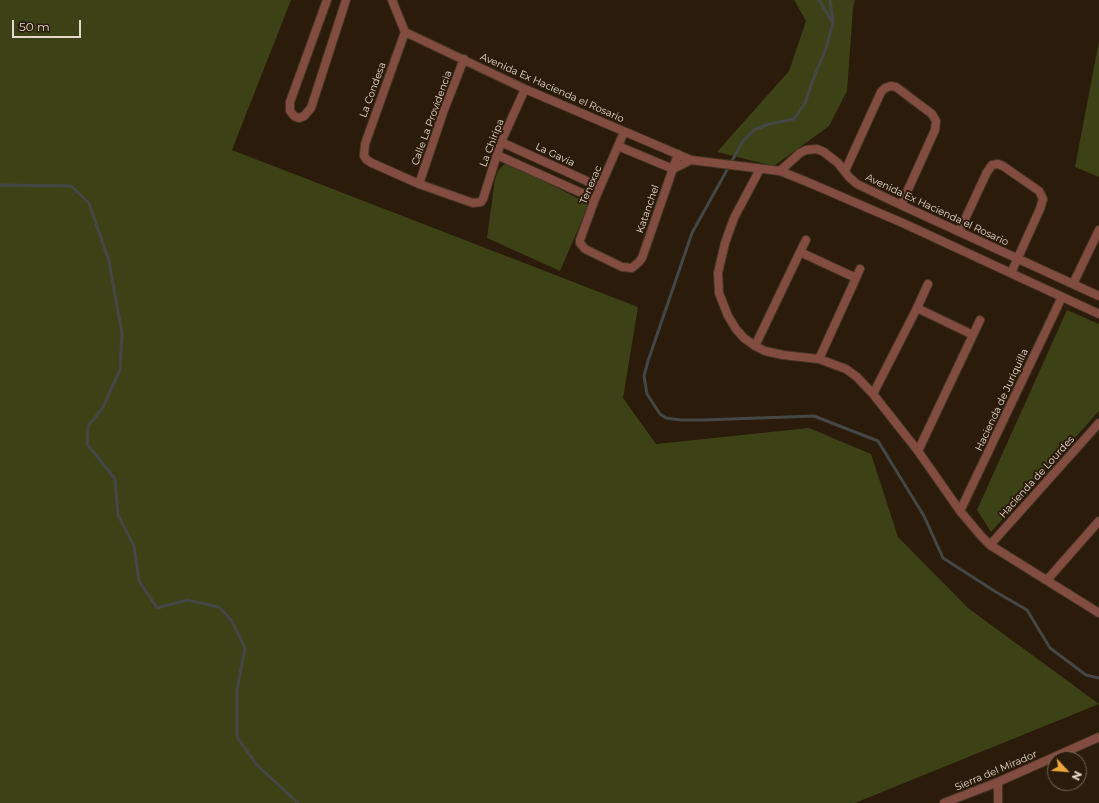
<!DOCTYPE html>
<style>
body{margin:0}
#map{position:relative;width:1099px;height:803px;overflow:hidden;background:#2b1b0a;font-family:Montserrat,sans-serif}
canvas{display:block}
.north{position:absolute;left:1047px;top:751px;width:40px;height:40px;box-sizing:border-box;background:#2b1b0a;border:1px solid #756758;border-radius:50%;rotate:116deg;font-size:11px;font-weight:700;line-height:16px;text-align:center;color:#e4d9ce}
.north::after{content:'';display:block;margin:auto;width:14px;height:18px;background:#eda83b;clip-path:polygon(50% 0,100% 100%,50% 72%,0 100%)}
.scale{position:absolute;left:12px;top:20px;width:69px;height:18px;box-sizing:border-box;border:2px solid #e4d9ce;border-top:0;padding-left:5px;font-size:12px;line-height:14px;white-space:nowrap;color:#e4d9ce;-webkit-text-stroke:3px #2b1b0a;paint-order:stroke}
</style>
<div id="map">
<canvas width="1099" height="803"></canvas>
<div class="north">N</div>
<div class="scale">50 m</div>
</div>
<script>
const ctx = document.querySelector('canvas').getContext('2d');
ctx.lineJoin = 'round';
function paint(path, color) {
  ctx.fillStyle = color;
  ctx.fill(path, 'evenodd');
}
function shape(rows) {
  const path = new Path2D();
  for (const r of rows) {
    path.moveTo(r[0], r[1]);
    for (let i = 2; i < r.length; i += 2) path.lineTo(r[i], r[i + 1]);
  }
  return path;
}
function strokePath(path, color, width, dash) {
  ctx.strokeStyle = color;
  ctx.lineWidth = width;
  ctx.lineCap = dash ? 'butt' : 'round';
  ctx.setLineDash(dash || []);
  ctx.stroke(path);
}
function write(font, color, halo, rows, align = 'center') {
  ctx.font = font + ' Montserrat,sans-serif';
  ctx.lineWidth = 4;
  ctx.setLineDash([]);
  ctx.textBaseline = 'middle';
  ctx.strokeStyle = halo;
  ctx.fillStyle = color;
  for (const [text, x, y, turn = 0] of rows) {
    ctx.save();
    ctx.translate(x, y);
    ctx.rotate((+turn || 0) * Math.PI / 180);
    ctx.textAlign = isNaN(turn) ? turn : align;
    if (halo) ctx.strokeText(text, 0, 0);
    ctx.fillText(text, 0, 0);
    ctx.restore();
  }
}
const green = shape([
 [0,0,291,0,232,150,638,307,623,398,656,444,809,428,871,454,898,537,968,608,1099,704,855,803,0,803],
 [794,0,855,0,853,8,847,91,829,126,774,166,717,152,789,71,806,21],
 [1099,41,1099,177,1075,167],
 [506,163,511,164,589,204,560,271,487,238,495,179,498,171,501,167],
 [1067,310,1099,324,1099,411,991,532,977,510]
]);
const stream = shape([
 [819,0,833,23,825,51,814,77,805,103,794,119,769,124,754,130,743,141,692,233,648,361,644,376,647,394,660,414,666,418,680,420,704,420,814,416,878,441,924,516,943,558,996,592,1027,610,1050,648,1086,675,1099,678],
 [830,0,833,20],
 [0,185,71,186,89,203,109,261,122,334,120,370,102,409,88,426,87,444,115,479,118,515,134,546,139,581,157,608,187,600,219,607,232,621,245,648,237,690,237,737,257,765,298,803]
]);
const minor = shape([
 [327,0,290,102,290,111,294,116,299,118,304,116,311,108,346,0],
 [392,0,405,32],
 [405,32,525,89,691,160,780,171],
 [405,32,365,144,364,156,367,160,372,163,419,184,473,203,481,202,483,199,501,142,525,89],
 [624,132,595,199,580,240,580,243,585,249,622,267,632,268,639,262,642,258,678,154],
 [501,142,600,187],
 [618,146,673,169,691,160],
 [497,155,595,199],
 [760,169,734,218,725,243,718,273,719,293,728,316,736,329,744,338,755,346,765,351,783,355,819,359,846,369,857,377,873,394,918,451,960,511,982,537,990,545,1099,613],
 [845,171,881,92,885,88,891,86,896,87,932,114,936,121,935,130,901,205],
 [419,184,444,110,464,59],
 [959,232,987,172,992,165,998,164,1003,166,1039,191,1043,199,1040,209,1011,273],
 [800,252,806,240],
 [856,278,860,269],
 [1073,284,1099,230],
 [1099,296,901,205,857,184,849,177,838,163,824,152,817,149,806,150,800,153,780,171,805,181,905,224,1099,314],
 [917,308,928,284],
 [973,335,980,320],
 [755,346,800,252,856,278,819,359],
 [873,394,917,308,973,335,918,451],
 [960,511,1062,297],
 [990,545,1099,423],
 [1047,580,1099,521],
 [998,782,998,803],
 [944,803,998,782,1099,737]
]);
const streetNames = [
 ["Avenida Ex Hacienda el Rosario",552,88,24],
 ["La Condesa",373,90,-70],
 ["Calle La Providencia",432,118,-70],
 ["La Chiripa",492,143,-69],
 ["La Gavia",555,155,25],
 ["Tenexac",591,185,-67],
 ["Katanchel",648,209,-71],
 ["Avenida Ex Hacienda el Rosario",937,210,25],
 ["Hacienda de Juriquilla",1002,400,-65],
 ["Hacienda de Lourdes",1037,477,-48],
 ["Sierra del Mirador",996,771,-23]
];
paint(green, '#3c4216');
strokePath(stream, '#444746', 3);
strokePath(minor, '#453625', 10);
strokePath(minor, '#834c41', 8);
write('10px', '#e4d9ce', '#2b1b0a', streetNames);
</script>
